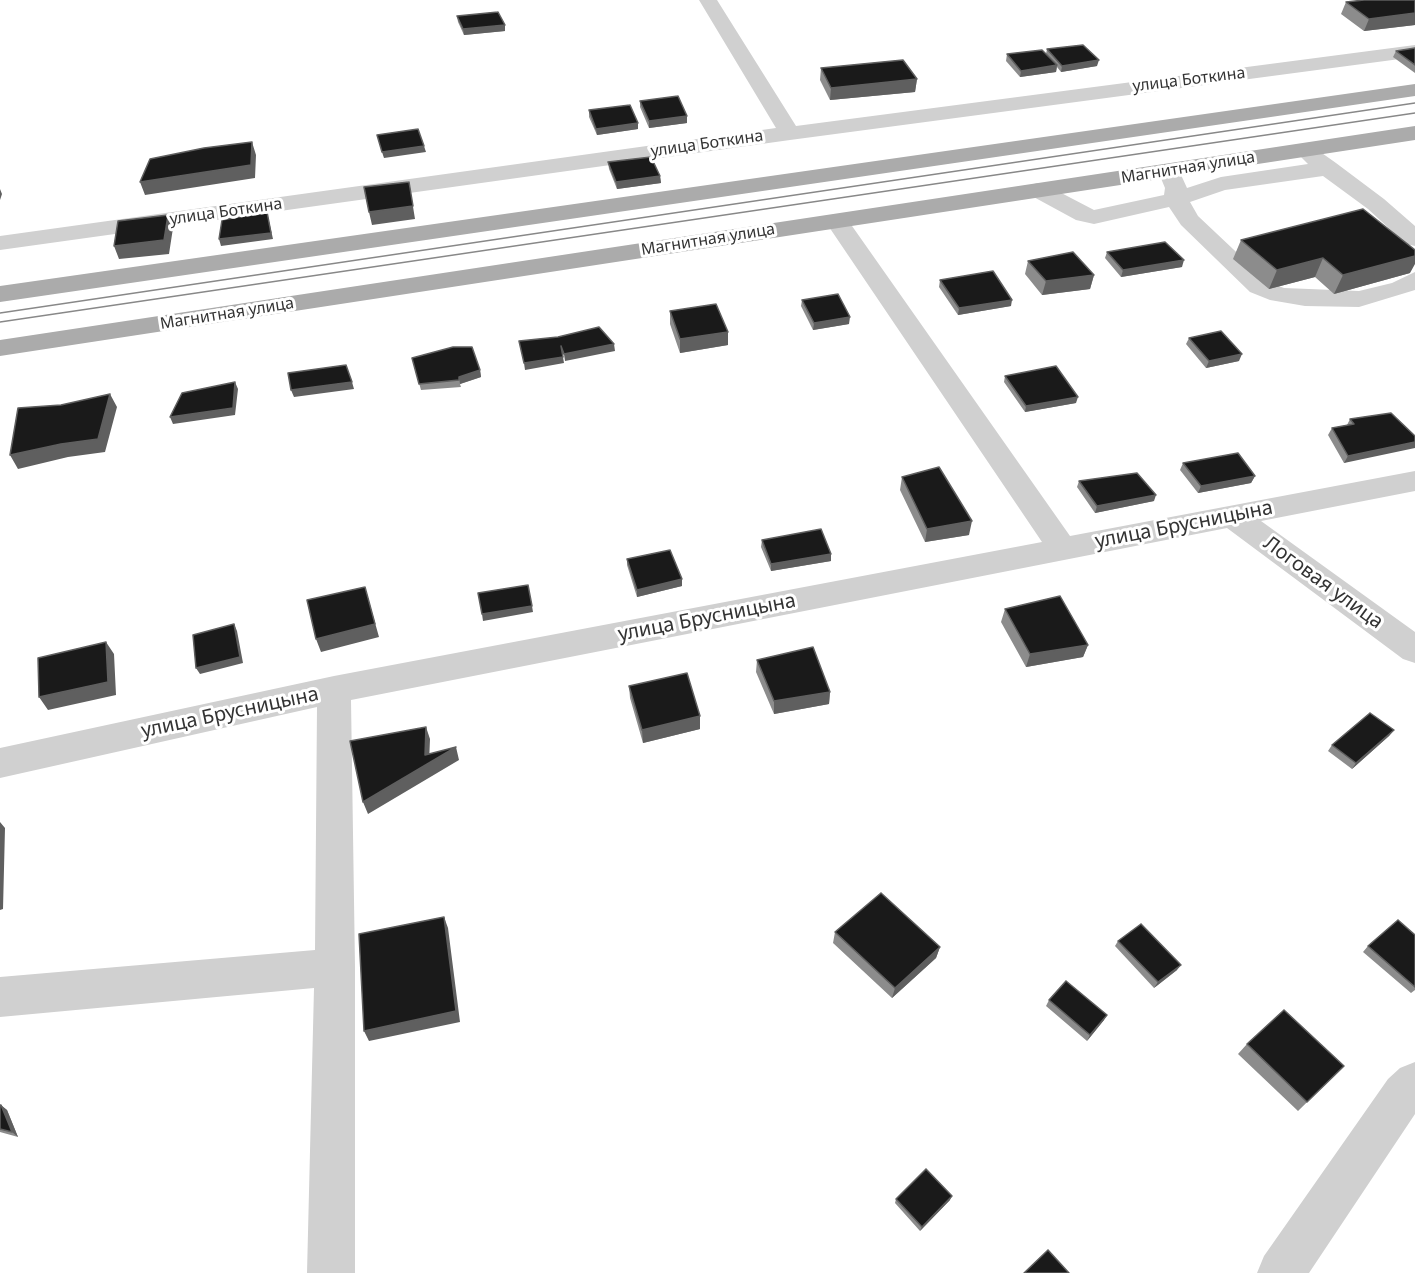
<!DOCTYPE html>
<meta charset="utf-8">
<style>
body{margin:0}
canvas{display:block;background:#fff}
</style>
<canvas width="1415" height="1273"></canvas>
<script>
const ctx = document.querySelector('canvas').getContext('2d');
ctx.lineJoin = 'round';
function shape(rows) {
  const path = new Path2D();
  for (const r of rows) {
    path.moveTo(r[0], r[1]);
    for (let i = 2; i < r.length; i += 2) path.lineTo(r[i], r[i + 1]);
  }
  return path;
}
function paint(path, color) {
  ctx.fillStyle = color;
  ctx.fill(path, 'evenodd');
}
function strokePath(path, color, width, dash) {
  ctx.strokeStyle = color;
  ctx.lineWidth = width;
  ctx.lineCap = dash ? 'butt' : 'round';
  ctx.setLineDash(dash || []);
  ctx.stroke(path);
}
function write(font, color, halo, rows, align = 'center') {
  ctx.font = font + ' "Noto Sans",sans-serif';
  ctx.lineWidth = 6;
  ctx.setLineDash([]);
  ctx.textBaseline = 'middle';
  ctx.strokeStyle = halo;
  ctx.fillStyle = color;
  for (const [text, x, y, turn = 0] of rows) {
    ctx.save();
    ctx.translate(x, y);
    ctx.rotate((+turn || 0) * Math.PI / 180);
    ctx.textAlign = isNaN(turn) ? turn : align;
    if (halo) ctx.strokeText(text, 0, 0);
    ctx.fillText(text, 0, 0);
    ctx.restore();
  }
}
const minor = shape([
 [699,0,717,0,796,126,1415,45,1415,57,790,140,0,250,0,236,776,128,699,0],
 [1311,149,1319,151,1336,163,1384,199,1415,226,1415,246,1406,244,1368,209,1323,176,1225,190,1190,202,1198,216,1268,282,1284,288,1359,291,1392,283,1415,272,1415,290,1359,307,1305,306,1270,300,1250,292,1181,225,1169,207,1094,224,1076,220,1030,195,1026,190,1030,185,1038,183,1046,185,1094,210,1164,195,1165,188,1158,171,1161,166,1169,164,1177,166,1187,188,1221,177,1308,164,1300,156,1303,151,1311,149],
 [837,214,845,216,1070,536,1415,471,1415,491,1261,521,1415,632,1415,663,1403,659,1227,528,351,700,355,967,355,1273,307,1273,314,988,0,1017,0,977,315,950,317,707,0,778,0,748,334,676,1042,542,825,221,829,216,837,214],
 [1415,1062,1415,1114,1309,1273,1257,1273,1264,1256,1388,1079,1400,1068,1415,1062]
]);
const major = shape([
 [1415,84,1415,96,0,302,0,286,1415,84],
 [1415,126,1415,140,0,356,0,340,1415,126]
]);
const tram = shape([
 [0,313,1415,103],
 [0,322,1415,113]
]);
const wall = shape([
 [1415,0,1415,25,1364,31,1341,14,1346,2],
 [457,16,505,25,505,31,464,35,458,22],
 [1415,48,1415,73,1393,57,1396,51],
 [1047,49,1097,66,1061,72,1057,67,1056,72,1020,77,1006,61,1007,54,1046,54],
 [821,68,917,79,915,92,830,100,820,80],
 [640,101,687,116,687,123,649,128,640,107],
 [589,110,638,129,597,135,589,117],
 [608,162,660,176,661,183,617,189,609,169],
 [1241,240,1410,273,1334,294,1315,277,1269,289,1233,259],
 [1107,252,1182,267,1121,277,1105,258],
 [1028,261,1094,275,1090,289,1042,295,1025,274],
 [940,280,1011,306,958,315,939,287],
 [802,300,849,324,813,330,801,306],
 [670,311,728,332,728,345,680,353,670,324],
 [1189,338,1239,361,1206,368,1186,344],
 [412,358,480,370,481,377,460,384,461,387,421,390],
 [1005,376,1076,403,1025,412,1004,382],
 [1350,419,1415,436,1344,463,1328,435,1332,428,1347,425],
 [1183,463,1255,476,1251,483,1198,493,1180,470],
 [902,477,969,535,925,542,900,490],
 [1079,481,1154,501,1095,513,1077,487],
 [762,540,831,554,831,561,771,571,761,547],
 [627,559,682,579,682,586,637,597,627,565],
 [1005,609,1088,645,1083,657,1026,667,1001,622],
 [757,660,830,692,829,704,774,714,756,672],
 [629,686,700,716,700,729,643,743,630,698],
 [1394,730,1389,736,1352,769,1328,751,1332,745],
 [835,932,940,947,936,958,892,998,833,943],
 [1415,935,1415,990,1411,993,1363,952,1368,946],
 [1118,941,1177,970,1154,988,1115,946],
 [1049,1000,1104,1020,1087,1041,1046,1006],
 [1247,1044,1344,1066,1298,1111,1238,1054],
 [0,1105,7,1110,18,1137,0,1132],
 [896,1199,950,1200,920,1231,895,1203]
]);
const shadedWall = shape([
 [1415,13,1415,25,1364,31,1369,19],
 [505,25,505,31,464,35,463,29],
 [1099,60,1097,66,1061,72,1062,66],
 [1057,65,1056,72,1020,77,1021,71],
 [917,79,915,92,830,100,831,88],
 [687,116,687,123,649,128,649,121],
 [638,123,638,129,597,135,596,129],
 [252,142,256,155,255,178,145,195,140,182],
 [424,146,426,152,384,158,382,152],
 [660,176,661,183,617,189,616,182],
 [409,182,415,219,372,225,369,212],
 [0,189,2,194,0,200],
 [267,212,273,239,221,246,219,239],
 [168,215,173,228,169,254,119,259,114,246],
 [1415,256,1415,264,1410,273,1334,294,1343,275],
 [1323,258,1315,277,1269,289,1277,270],
 [1184,260,1182,267,1121,277,1123,270],
 [1094,275,1090,289,1042,295,1046,281],
 [1012,300,1011,306,958,315,959,308],
 [850,317,849,324,813,330,814,323],
 [728,332,728,345,680,353,680,339],
 [614,344,615,351,565,361,564,354],
 [1242,354,1239,361,1206,368,1209,361],
 [563,357,564,363,525,370,524,363],
 [480,370,481,377,460,384,459,377],
 [235,382,238,389,235,415,173,424,170,417],
 [352,382,354,389,294,397,291,390],
 [110,394,117,407,105,452,68,457,18,469,10,455],
 [1078,397,1076,403,1025,412,1026,406],
 [1415,442,1415,448,1344,463,1348,456],
 [1255,476,1251,483,1198,493,1201,486],
 [1156,495,1154,501,1095,513,1097,506],
 [972,521,969,535,925,542,927,529],
 [831,554,831,561,771,571,771,564],
 [682,579,682,586,637,597,637,590],
 [365,587,379,637,321,652,316,639],
 [532,606,533,612,483,621,482,614],
 [234,624,237,631,243,663,200,674,196,668],
 [106,642,114,654,116,695,48,710,39,697],
 [1088,645,1083,657,1026,667,1030,654],
 [830,692,829,704,774,714,774,701],
 [700,716,700,729,643,743,642,730],
 [426,727,430,739,429,763,456,747,459,760,368,814,363,802,425,755],
 [1394,730,1389,736,1352,769,1356,763],
 [0,822,5,828,3,909,0,910],
 [444,917,448,928,460,1022,369,1041,364,1031],
 [940,947,936,958,892,998,895,988],
 [1181,965,1177,970,1154,988,1158,982],
 [1107,1015,1104,1020,1087,1041,1090,1035],
 [1,1105,7,1110,18,1137,12,1132],
 [952,1196,950,1200,920,1231,922,1227]
]);
const building = shape([
 [1364,0,1415,0,1415,13,1369,19,1346,2,1364,0],
 [498,12,505,25,463,29,457,16,498,12],
 [1083,45,1099,60,1062,66,1047,49,1083,45],
 [1415,48,1415,65,1396,51,1415,48],
 [1042,50,1057,65,1021,71,1007,54,1042,50],
 [903,60,917,79,831,88,821,68,903,60],
 [678,96,687,116,649,121,640,101,678,96],
 [630,105,638,123,596,129,589,110,630,105],
 [418,129,424,146,382,152,377,135,418,129],
 [252,142,251,165,140,182,150,159,204,148,252,142],
 [651,157,660,176,616,182,608,162,651,157],
 [409,182,413,206,369,212,364,187,409,182],
 [1363,209,1415,250,1415,256,1343,275,1323,258,1277,270,1241,240,1363,209],
 [267,212,271,233,219,239,222,220,267,212],
 [168,215,164,240,114,246,118,221,168,215],
 [1165,242,1184,260,1123,270,1107,252,1165,242],
 [1073,252,1094,275,1046,281,1028,261,1073,252],
 [993,271,1012,300,959,308,940,280,993,271],
 [838,294,850,317,814,323,802,300,838,294],
 [716,304,728,332,680,339,670,311,716,304],
 [599,327,614,344,564,354,561,346,563,357,524,363,519,341,558,337,599,327],
 [1221,331,1242,354,1209,361,1189,338,1221,331],
 [453,347,472,347,480,370,459,377,459,380,419,384,412,358,453,347],
 [346,365,352,382,291,390,288,373,346,365],
 [1056,366,1078,397,1026,406,1005,376,1056,366],
 [235,382,233,408,170,417,182,393,235,382],
 [110,394,98,439,61,444,10,455,18,408,61,405,110,394],
 [1391,413,1415,436,1415,442,1348,456,1332,428,1354,424,1350,419,1391,413],
 [1238,453,1255,476,1201,486,1183,463,1238,453],
 [939,467,972,521,927,529,902,477,939,467],
 [1137,473,1156,495,1097,506,1079,481,1137,473],
 [821,529,831,554,771,564,762,540,821,529],
 [670,550,682,579,637,590,627,559,670,550],
 [528,585,532,606,482,614,478,593,528,585],
 [365,587,375,624,316,639,307,600,365,587],
 [1060,596,1088,645,1030,654,1005,609,1060,596],
 [234,624,240,657,196,668,193,635,234,624],
 [106,642,108,682,39,697,38,658,106,642],
 [813,647,830,692,774,701,757,660,813,647],
 [687,673,700,716,642,730,629,686,687,673],
 [1370,713,1394,730,1356,763,1332,745,1370,713],
 [426,727,425,755,456,747,363,802,350,741,426,727],
 [881,893,940,947,895,988,835,932,881,893],
 [444,917,456,1011,364,1031,359,934,444,917],
 [1398,920,1415,935,1415,987,1368,946,1398,920],
 [1141,924,1181,965,1158,982,1118,941,1141,924],
 [1066,981,1107,1015,1090,1035,1049,1000,1066,981],
 [1284,1010,1344,1066,1307,1102,1247,1044,1284,1010],
 [0,1105,1,1105,12,1132,0,1129,0,1105],
 [926,1169,952,1196,922,1227,896,1199,926,1169],
 [1048,1250,1069,1273,1024,1273,1048,1250]
]);
const farStreetnames = [
 ["улица Боткина",1189,80,-7],
 ["улица Боткина",707,144,-8],
 ["Магнитная улица",1188,168,-9],
 ["улица Боткина",226,212,-8],
 ["Магнитная улица",708,240,-9],
 ["Магнитная улица",227,314,-9]
];
const streetNames = [
 ["улица Брусницына",1184,525,-11],
 ["Логовая улица",1323,583,36],
 ["улица Брусницына",707,618,-11],
 ["улица Брусницына",230,713,-12]
];
paint(minor, '#d0d0d0');
paint(major, '#ababab');
strokePath(tram, '#888', 1.5);
paint(wall, '#8c8c8c');
paint(shadedWall, '#5f5f5f');
paint(building, '#1a1a1a');
strokePath(building, '#5f5f5f', 1.5);
write('16px', '#333', '#fff', farStreetnames);
write('20px', '#333', '#fff', streetNames);
</script>
